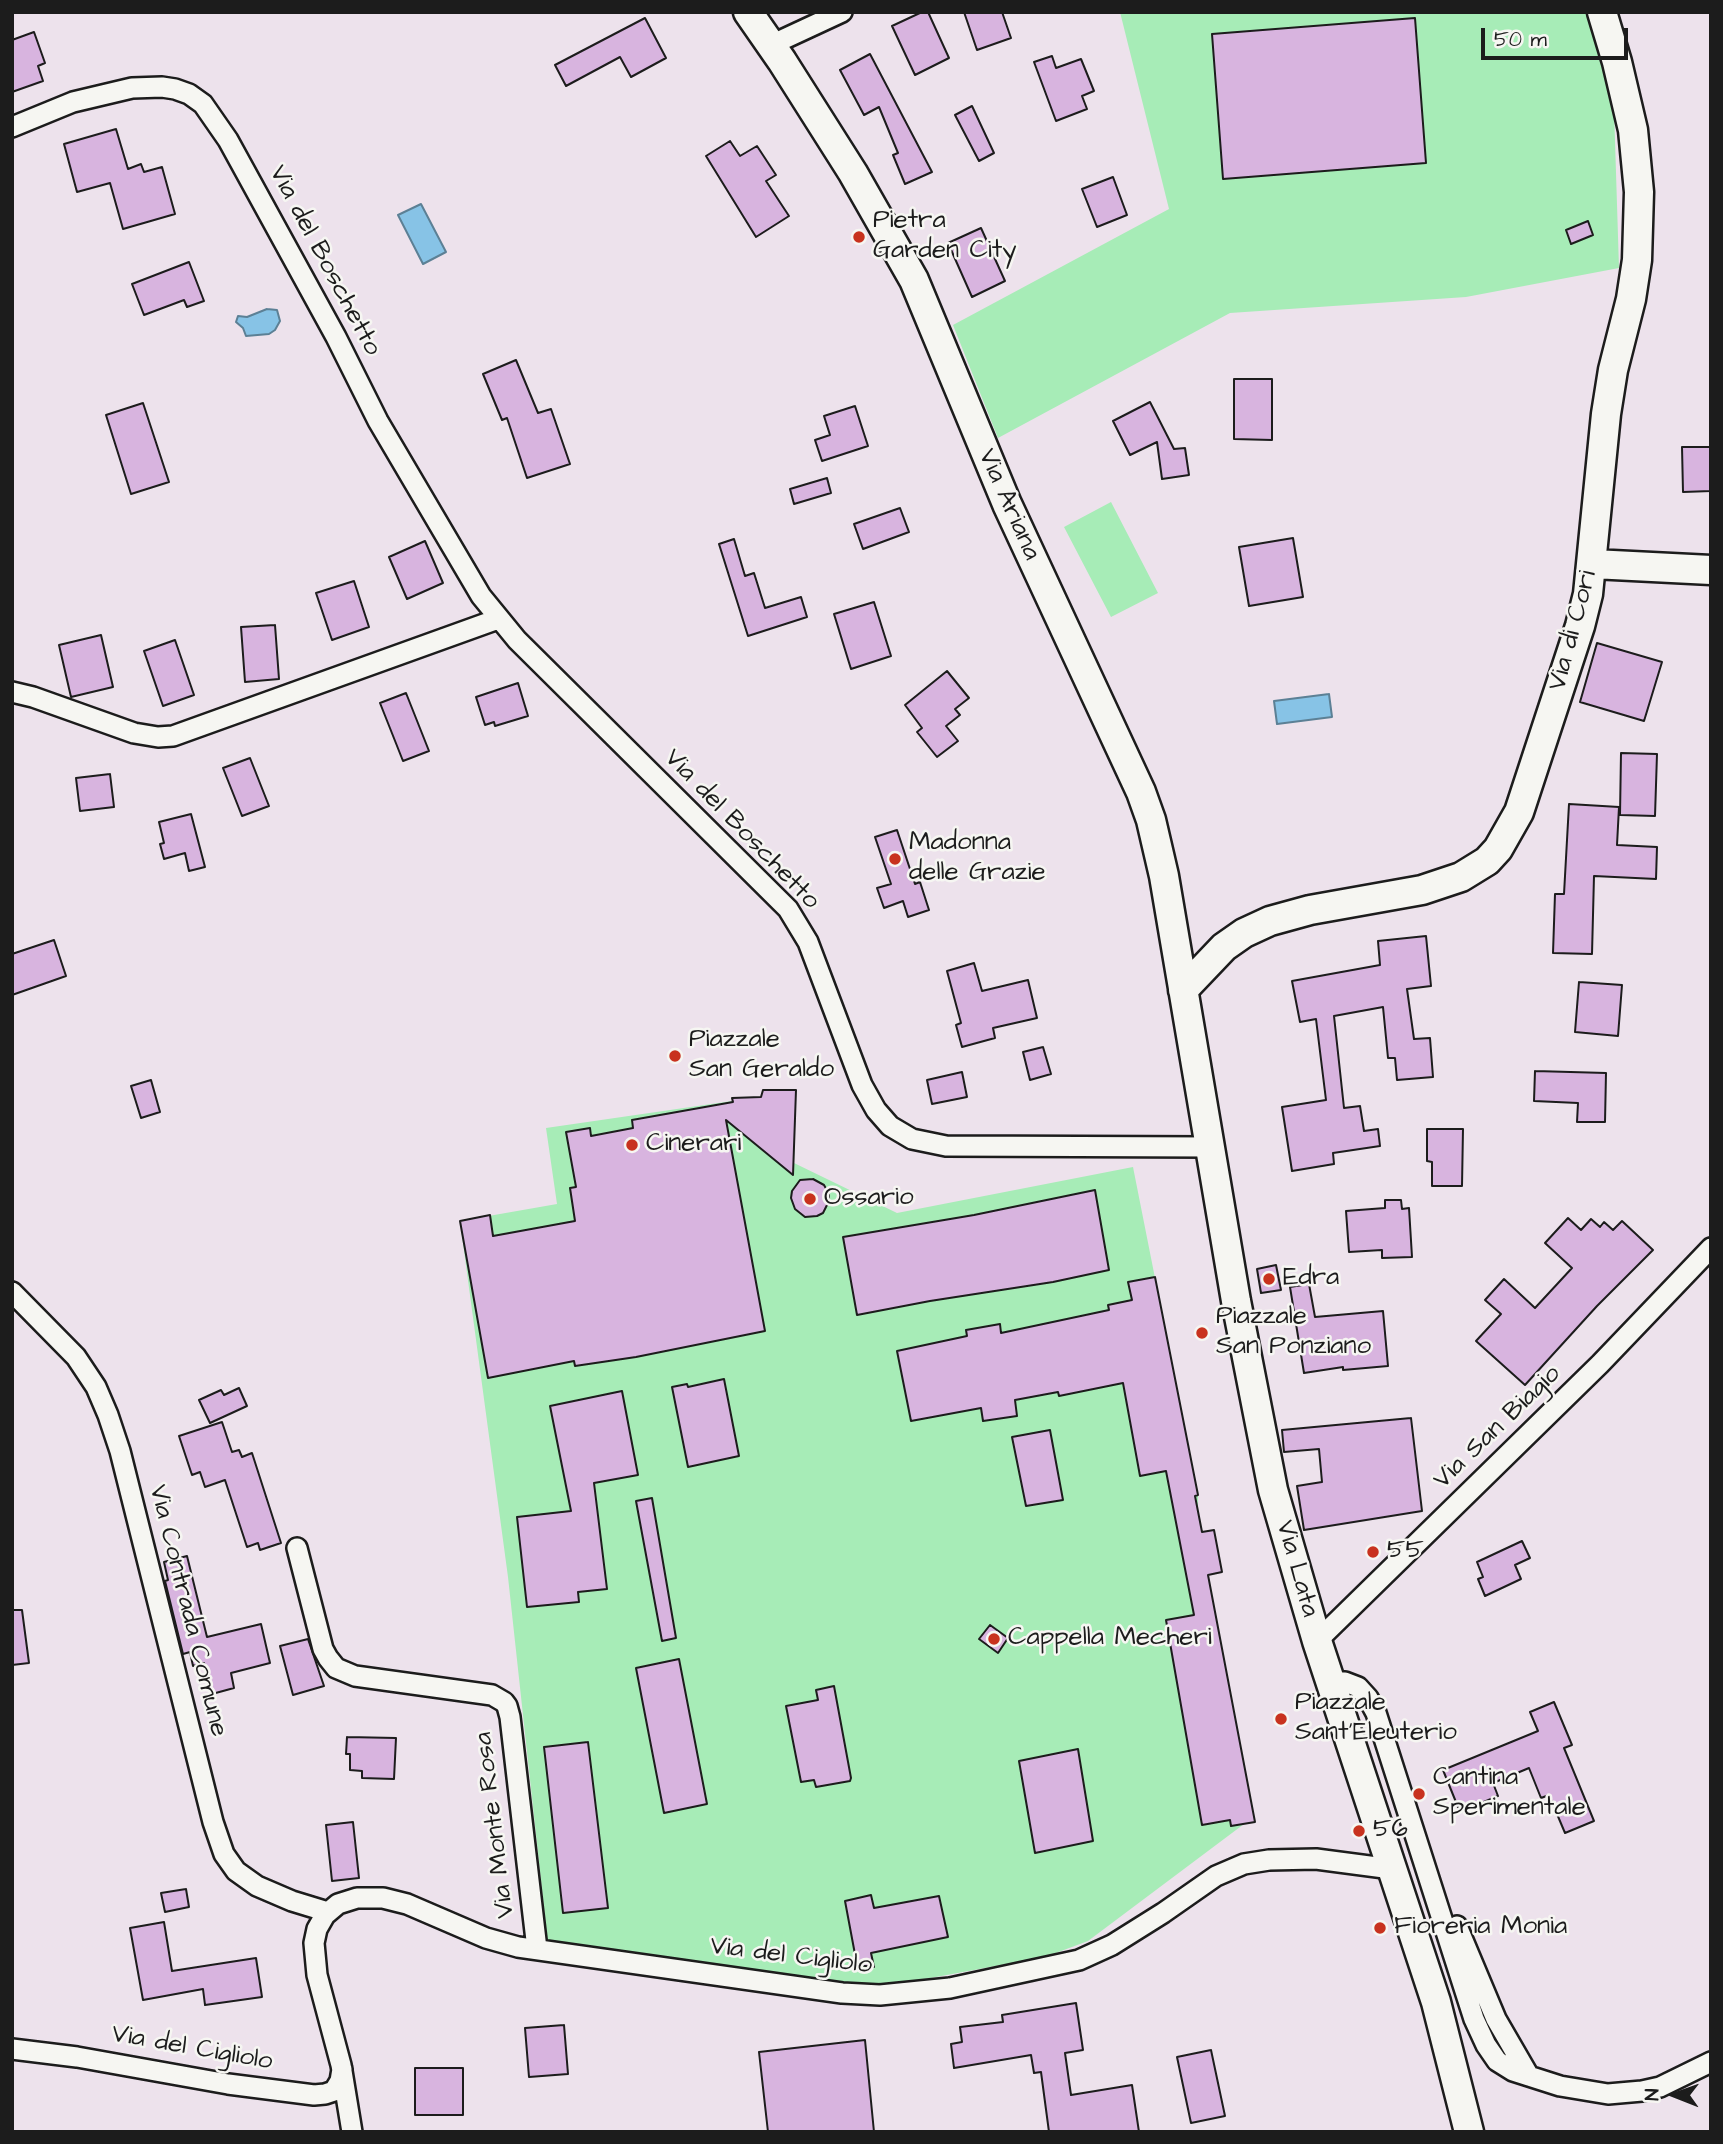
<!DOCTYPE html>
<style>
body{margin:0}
#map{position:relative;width:1723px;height:2144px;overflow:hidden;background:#ede2ec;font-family:"Architects Daughter",sans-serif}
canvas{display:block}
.frame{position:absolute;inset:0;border:14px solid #1c1c1c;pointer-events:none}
.north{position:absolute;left:1639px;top:2060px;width:70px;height:70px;-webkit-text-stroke:5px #f6f6f2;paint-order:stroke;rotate:271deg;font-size:19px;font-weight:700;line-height:28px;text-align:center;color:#1c1c1c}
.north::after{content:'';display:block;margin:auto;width:24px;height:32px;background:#1c1c1c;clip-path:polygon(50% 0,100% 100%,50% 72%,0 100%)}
.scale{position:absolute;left:1481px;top:28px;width:147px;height:32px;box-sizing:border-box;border:4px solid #1c1c1c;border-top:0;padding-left:9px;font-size:21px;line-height:24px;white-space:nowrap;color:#1c1c1c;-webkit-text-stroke:5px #f6f6f2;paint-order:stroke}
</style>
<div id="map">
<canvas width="1723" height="2144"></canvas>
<div class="frame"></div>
<div class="north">N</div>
<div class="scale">50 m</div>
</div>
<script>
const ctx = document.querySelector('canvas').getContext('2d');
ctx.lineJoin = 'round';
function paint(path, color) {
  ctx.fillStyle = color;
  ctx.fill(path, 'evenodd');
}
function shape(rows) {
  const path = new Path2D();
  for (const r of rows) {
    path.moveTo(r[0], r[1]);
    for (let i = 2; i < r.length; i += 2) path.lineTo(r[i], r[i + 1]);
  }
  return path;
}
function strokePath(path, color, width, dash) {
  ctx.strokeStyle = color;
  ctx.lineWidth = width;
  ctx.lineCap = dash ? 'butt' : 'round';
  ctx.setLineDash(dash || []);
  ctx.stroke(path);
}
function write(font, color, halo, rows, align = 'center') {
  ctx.font = font + ' "Architects Daughter",sans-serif';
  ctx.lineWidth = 5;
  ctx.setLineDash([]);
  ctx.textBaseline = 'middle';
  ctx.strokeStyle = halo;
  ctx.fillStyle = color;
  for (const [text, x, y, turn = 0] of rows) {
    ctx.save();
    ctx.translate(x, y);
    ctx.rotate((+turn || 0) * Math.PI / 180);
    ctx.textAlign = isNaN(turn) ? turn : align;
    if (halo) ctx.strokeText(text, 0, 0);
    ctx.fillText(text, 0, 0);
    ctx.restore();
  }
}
const green = shape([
 [1120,12,1589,12,1603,45,1614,109,1619,268,1466,297,1230,313,998,438,953,325,1169,209],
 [1111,502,1158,593,1111,617,1064,527],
 [763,1090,796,1090,794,1163,897,1213,1133,1167,1198,1495,1198,1513,1202,1532,1214,1530,1222,1572,1208,1575,1255,1822,1244,1824,1088,1941,1045,1957,887,1986,858,1985,548,1945,508,1577,460,1221,557,1204,546,1128,732,1101,732,1098,761,1097]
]);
const water = shape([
 [421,204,446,252,423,264,398,215,421,204],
 [267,309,277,310,280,321,275,330,269,334,246,336,243,328,236,322,238,316,247,317,267,309],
 [1329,694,1332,717,1277,724,1274,701,1329,694]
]);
const building = shape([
 [922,12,928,12,949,58,915,75,892,26,922,12],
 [964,12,1002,12,1011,38,977,50,964,12],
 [645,18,666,58,631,77,620,57,566,86,555,65,645,18],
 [1415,18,1426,163,1223,179,1212,34,1415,18],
 [34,32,45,63,38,66,43,81,12,92,12,40,34,32],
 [870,54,932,172,905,184,893,155,898,153,879,107,864,115,840,70,870,54],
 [1052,56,1056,68,1081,59,1094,91,1082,96,1087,109,1056,121,1034,62,1052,56],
 [972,106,994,153,979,161,955,115,972,106],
 [116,129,128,169,141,164,144,172,162,167,175,214,123,229,110,183,77,192,64,144,116,129],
 [730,141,740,156,757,146,776,175,766,181,789,216,756,237,706,156,730,141],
 [1113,177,1127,215,1097,227,1082,189,1113,177],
 [1588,221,1593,235,1571,244,1566,230,1588,221],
 [981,228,1005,281,972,297,948,243,981,228],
 [189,262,204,301,187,307,184,300,144,315,132,284,189,262],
 [516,360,538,413,551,409,570,464,527,478,507,418,502,420,483,374,516,360],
 [1234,379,1272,379,1272,440,1234,439,1234,379],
 [1150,402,1174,449,1185,448,1189,475,1162,479,1157,442,1130,455,1113,421,1150,402],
 [143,403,169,482,131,494,106,415,143,403],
 [855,406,868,446,822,461,815,440,830,435,824,416,855,406],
 [1682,447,1711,447,1711,491,1683,492,1682,447],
 [827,478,831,493,794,504,790,489,827,478],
 [900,508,909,532,863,549,854,524,900,508],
 [1293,538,1303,597,1249,606,1239,547,1293,538],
 [734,539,745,576,754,573,765,608,801,597,807,617,748,636,719,544,734,539],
 [425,541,443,583,407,599,389,557,425,541],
 [354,581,369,627,332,640,316,593,354,581],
 [874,602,891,656,851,669,834,614,874,602],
 [275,625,279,679,245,682,241,627,275,625],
 [101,635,113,687,71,697,59,645,101,635],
 [175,640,194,695,163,706,144,651,175,640],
 [1597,643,1662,662,1644,721,1580,702,1597,643],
 [947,671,969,698,955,709,960,715,946,726,958,741,937,757,917,732,922,728,905,705,947,671],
 [518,683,528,716,495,726,494,722,485,725,476,697,518,683],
 [406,693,429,751,403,761,380,703,406,693],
 [1621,753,1657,754,1655,816,1620,815,1621,753],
 [250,758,269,806,242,816,223,768,250,758],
 [110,774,114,807,80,811,76,778,110,774],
 [1569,804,1619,807,1617,845,1657,847,1656,879,1594,876,1592,954,1553,953,1555,894,1564,894,1569,804],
 [191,814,205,867,189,871,185,853,164,859,160,844,164,843,159,822,191,814],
 [897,830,915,884,920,882,929,910,908,917,903,901,884,908,877,888,891,884,875,837,897,830],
 [1426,936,1431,986,1407,989,1414,1039,1430,1038,1433,1077,1397,1080,1395,1058,1388,1058,1383,1007,1334,1016,1344,1108,1360,1106,1364,1131,1378,1129,1380,1146,1333,1153,1334,1164,1292,1171,1282,1107,1326,1100,1316,1019,1300,1022,1292,981,1380,965,1378,941,1426,936],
 [54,940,66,976,12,995,12,954,54,940],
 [974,963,982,991,1028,980,1037,1018,993,1028,995,1038,962,1047,956,1025,961,1023,947,971,974,963],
 [1579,982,1622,985,1618,1036,1575,1032,1579,982],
 [1043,1047,1051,1074,1030,1080,1023,1052,1043,1047],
 [1535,1071,1606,1073,1605,1122,1577,1122,1578,1103,1534,1101,1535,1071],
 [962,1072,967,1097,932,1104,927,1080,962,1072],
 [151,1080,160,1112,141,1118,131,1086,151,1080],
 [763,1090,796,1090,793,1175,726,1120,765,1331,636,1357,575,1366,574,1361,488,1378,460,1221,490,1215,493,1236,575,1221,570,1188,576,1187,566,1132,590,1128,591,1136,633,1128,632,1120,733,1102,732,1098,761,1097,763,1090],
 [1427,1129,1463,1129,1462,1186,1432,1186,1432,1162,1427,1161,1427,1129],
 [813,1179,824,1185,829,1194,829,1201,823,1213,817,1216,805,1217,795,1209,791,1198,792,1191,800,1180,813,1179],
 [1095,1190,1109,1270,1053,1282,930,1301,857,1315,843,1237,974,1215,1095,1190],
 [1385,1200,1401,1200,1402,1209,1409,1208,1412,1257,1382,1258,1382,1250,1349,1252,1346,1211,1385,1208,1385,1200],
 [1568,1218,1581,1230,1591,1219,1600,1227,1604,1222,1613,1230,1622,1221,1653,1250,1597,1306,1525,1385,1476,1341,1501,1314,1485,1300,1504,1279,1535,1308,1572,1268,1545,1243,1568,1218],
 [1276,1265,1281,1290,1261,1293,1257,1269,1276,1265],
 [1155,1277,1198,1495,1195,1496,1202,1532,1214,1530,1222,1572,1208,1575,1255,1822,1231,1826,1230,1820,1202,1825,1166,1620,1194,1615,1166,1471,1140,1476,1123,1383,1059,1396,1058,1392,1015,1400,1017,1416,983,1421,981,1408,911,1421,897,1351,967,1336,966,1330,1000,1324,1001,1333,1109,1310,1108,1305,1132,1300,1128,1282,1155,1277],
 [1309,1284,1315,1317,1383,1311,1388,1366,1343,1370,1343,1367,1304,1373,1290,1287,1309,1284],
 [724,1379,739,1456,688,1467,672,1387,687,1384,688,1387,724,1379],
 [239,1388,247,1406,210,1423,199,1400,221,1390,224,1395,239,1388],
 [622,1391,638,1475,594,1483,607,1589,578,1592,579,1602,527,1607,517,1517,571,1511,550,1406,622,1391],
 [1411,1418,1422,1511,1304,1530,1297,1486,1322,1482,1319,1449,1284,1452,1282,1430,1411,1418],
 [222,1422,232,1452,239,1450,242,1457,252,1453,281,1543,260,1550,258,1543,247,1547,225,1480,205,1487,200,1472,192,1475,179,1436,222,1422],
 [1050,1430,1063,1500,1026,1506,1012,1437,1050,1430],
 [652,1498,676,1638,662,1641,636,1501,652,1498],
 [1522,1541,1530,1558,1515,1565,1521,1579,1485,1596,1478,1579,1483,1577,1477,1562,1522,1541],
 [187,1556,207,1637,261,1624,270,1663,231,1673,234,1688,212,1694,204,1663,193,1666,190,1652,183,1654,165,1581,168,1580,164,1562,187,1556],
 [12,1610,22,1610,29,1663,12,1665,12,1610],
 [990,1625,1008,1638,998,1653,979,1639,990,1625],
 [308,1639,324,1686,293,1695,280,1646,308,1639],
 [679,1659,707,1804,664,1813,636,1668,679,1659],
 [834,1686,851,1778,850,1781,816,1787,814,1780,801,1782,786,1706,818,1700,816,1690,834,1686],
 [1554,1702,1572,1745,1564,1748,1594,1821,1565,1833,1549,1795,1541,1798,1529,1768,1493,1783,1498,1796,1460,1812,1443,1770,1538,1731,1530,1712,1554,1702],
 [347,1737,396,1738,394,1779,362,1778,362,1771,350,1770,350,1754,346,1754,347,1737],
 [588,1742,608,1908,563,1913,544,1747,588,1742],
 [1078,1749,1093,1841,1035,1853,1019,1761,1078,1749],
 [353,1822,359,1878,332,1881,326,1825,353,1822],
 [186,1889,189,1907,165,1912,161,1893,186,1889],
 [871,1895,874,1908,939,1896,948,1937,871,1953,874,1967,857,1965,845,1901,871,1895],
 [164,1922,172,1971,256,1958,262,1997,205,2005,203,1989,143,2000,130,1928,164,1922],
 [1076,2003,1083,2050,1065,2053,1071,2095,1132,2085,1139,2132,1049,2132,1041,2072,1034,2073,1031,2055,954,2068,951,2044,962,2042,960,2027,1003,2022,1002,2015,1076,2003],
 [564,2025,568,2074,529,2077,525,2028,564,2025],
 [865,2040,874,2132,768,2132,759,2052,865,2040],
 [1211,2050,1225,2116,1191,2123,1177,2057,1211,2050],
 [415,2068,463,2068,463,2115,415,2115,415,2068]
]);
const street = shape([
 [771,45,842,12],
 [12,127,73,102,132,88,162,87,175,89,189,94,203,104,228,140,336,337,378,421,481,596,517,640,788,909,808,942,862,1085,876,1110,890,1126,912,1139,946,1146,1211,1147],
 [12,692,33,697,134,733,158,737,173,736,498,619],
 [12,1292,76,1357,96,1387,108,1415,120,1451,213,1822,224,1854,236,1871,257,1886,292,1901,328,1912],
 [297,1548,323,1649,328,1658,336,1668,355,1676,492,1695,504,1702,507,1706,510,1717,537,1949],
 [1317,1641,1600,1364,1711,1248],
 [1330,1682,1345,1682,1358,1687,1368,1698,1376,1713,1474,2019,1486,2045,1497,2061,1513,2071,1560,2086,1608,2094,1642,2091,1660,2087,1711,2062],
 [1457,1926,1496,2019,1529,2076],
 [12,2049,77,2057,228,2084,314,2095,325,2094,334,2091,340,2081,342,2069],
 [352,2132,341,2065,317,1975,314,1943,317,1929,325,1915,338,1904,357,1898,383,1898,407,1904,486,1938,518,1947,842,1993,880,1995,950,1988,1079,1960,1112,1945,1163,1913,1216,1876,1244,1864,1269,1860,1316,1859,1392,1869]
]);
const secondary = shape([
 [748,12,782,61,853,173,914,280,1007,504,1141,792,1151,820,1164,876,1236,1301,1273,1490,1317,1641,1436,2002,1469,2132],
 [1593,564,1711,570],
 [1183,990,1224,947,1244,933,1270,921,1310,910,1422,890,1461,877,1487,861,1498,849,1519,812,1580,626,1588,594,1606,414,1613,370,1631,299,1637,260,1639,192,1633,130,1617,62,1602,12]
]);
const markers = [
 [859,237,7,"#c8321e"],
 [895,859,7,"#c8321e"],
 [675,1056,7,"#c8321e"],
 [632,1145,7,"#c8321e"],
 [810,1199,7,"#c8321e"],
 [1269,1279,7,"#c8321e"],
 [1202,1333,7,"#c8321e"],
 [1373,1552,7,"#c8321e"],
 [994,1639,7,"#c8321e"],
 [1281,1719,7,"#c8321e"],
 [1419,1794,7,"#c8321e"],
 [1359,1831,7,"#c8321e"],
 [1380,1928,7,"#c8321e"]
];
const poiNames = [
 ["Pietra",873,222],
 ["Garden City",873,252],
 ["Madonna",909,844],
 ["delle Grazie",909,874],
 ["Piazzale",689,1041],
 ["San Geraldo",689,1071],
 ["Cinerari",646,1145],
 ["Ossario",824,1199],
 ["Edra",1283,1279],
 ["Piazzale",1216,1318],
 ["San Ponziano",1216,1348],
 ["55",1387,1552],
 ["Cappella Mecheri",1008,1639],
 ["Piazzale",1295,1704],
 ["Sant'Eleuterio",1295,1734],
 ["Cantina",1433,1779],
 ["Sperimentale",1433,1809],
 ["56",1373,1831],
 ["Fioreria Monia",1394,1928]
];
const streetNames = [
 ["Via del Boschetto",324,261,62],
 ["Via Ariana",1008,505,66],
 ["Via di Cori",1574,631,-75],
 ["Via del Boschetto",741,830,46],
 ["Via San Biagio",1498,1428,-44],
 ["Via Lata",1296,1569,74],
 ["Via Contrada Comune",187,1611,76],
 ["Via Monte Rosa",496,1825,-97],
 ["Via del Cigliolo",791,1957,7],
 ["Via del Cigliolo",192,2049,10]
];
paint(green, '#a7ecb7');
paint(water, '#87c3e6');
strokePath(water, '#5c8095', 2);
paint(building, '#d8b4df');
strokePath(building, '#1c1c1c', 2);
strokePath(street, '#1c1c1c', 24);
strokePath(secondary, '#1c1c1c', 33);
strokePath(street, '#f6f6f2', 19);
strokePath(secondary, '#f6f6f2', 28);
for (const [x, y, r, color] of markers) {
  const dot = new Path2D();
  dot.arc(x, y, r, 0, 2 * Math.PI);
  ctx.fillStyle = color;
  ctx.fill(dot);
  strokePath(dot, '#f6f6f2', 2.5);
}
write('26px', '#1c1c1c', '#f6f6f2', poiNames, 'left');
write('26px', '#1c1c1c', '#f6f6f2', streetNames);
</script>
